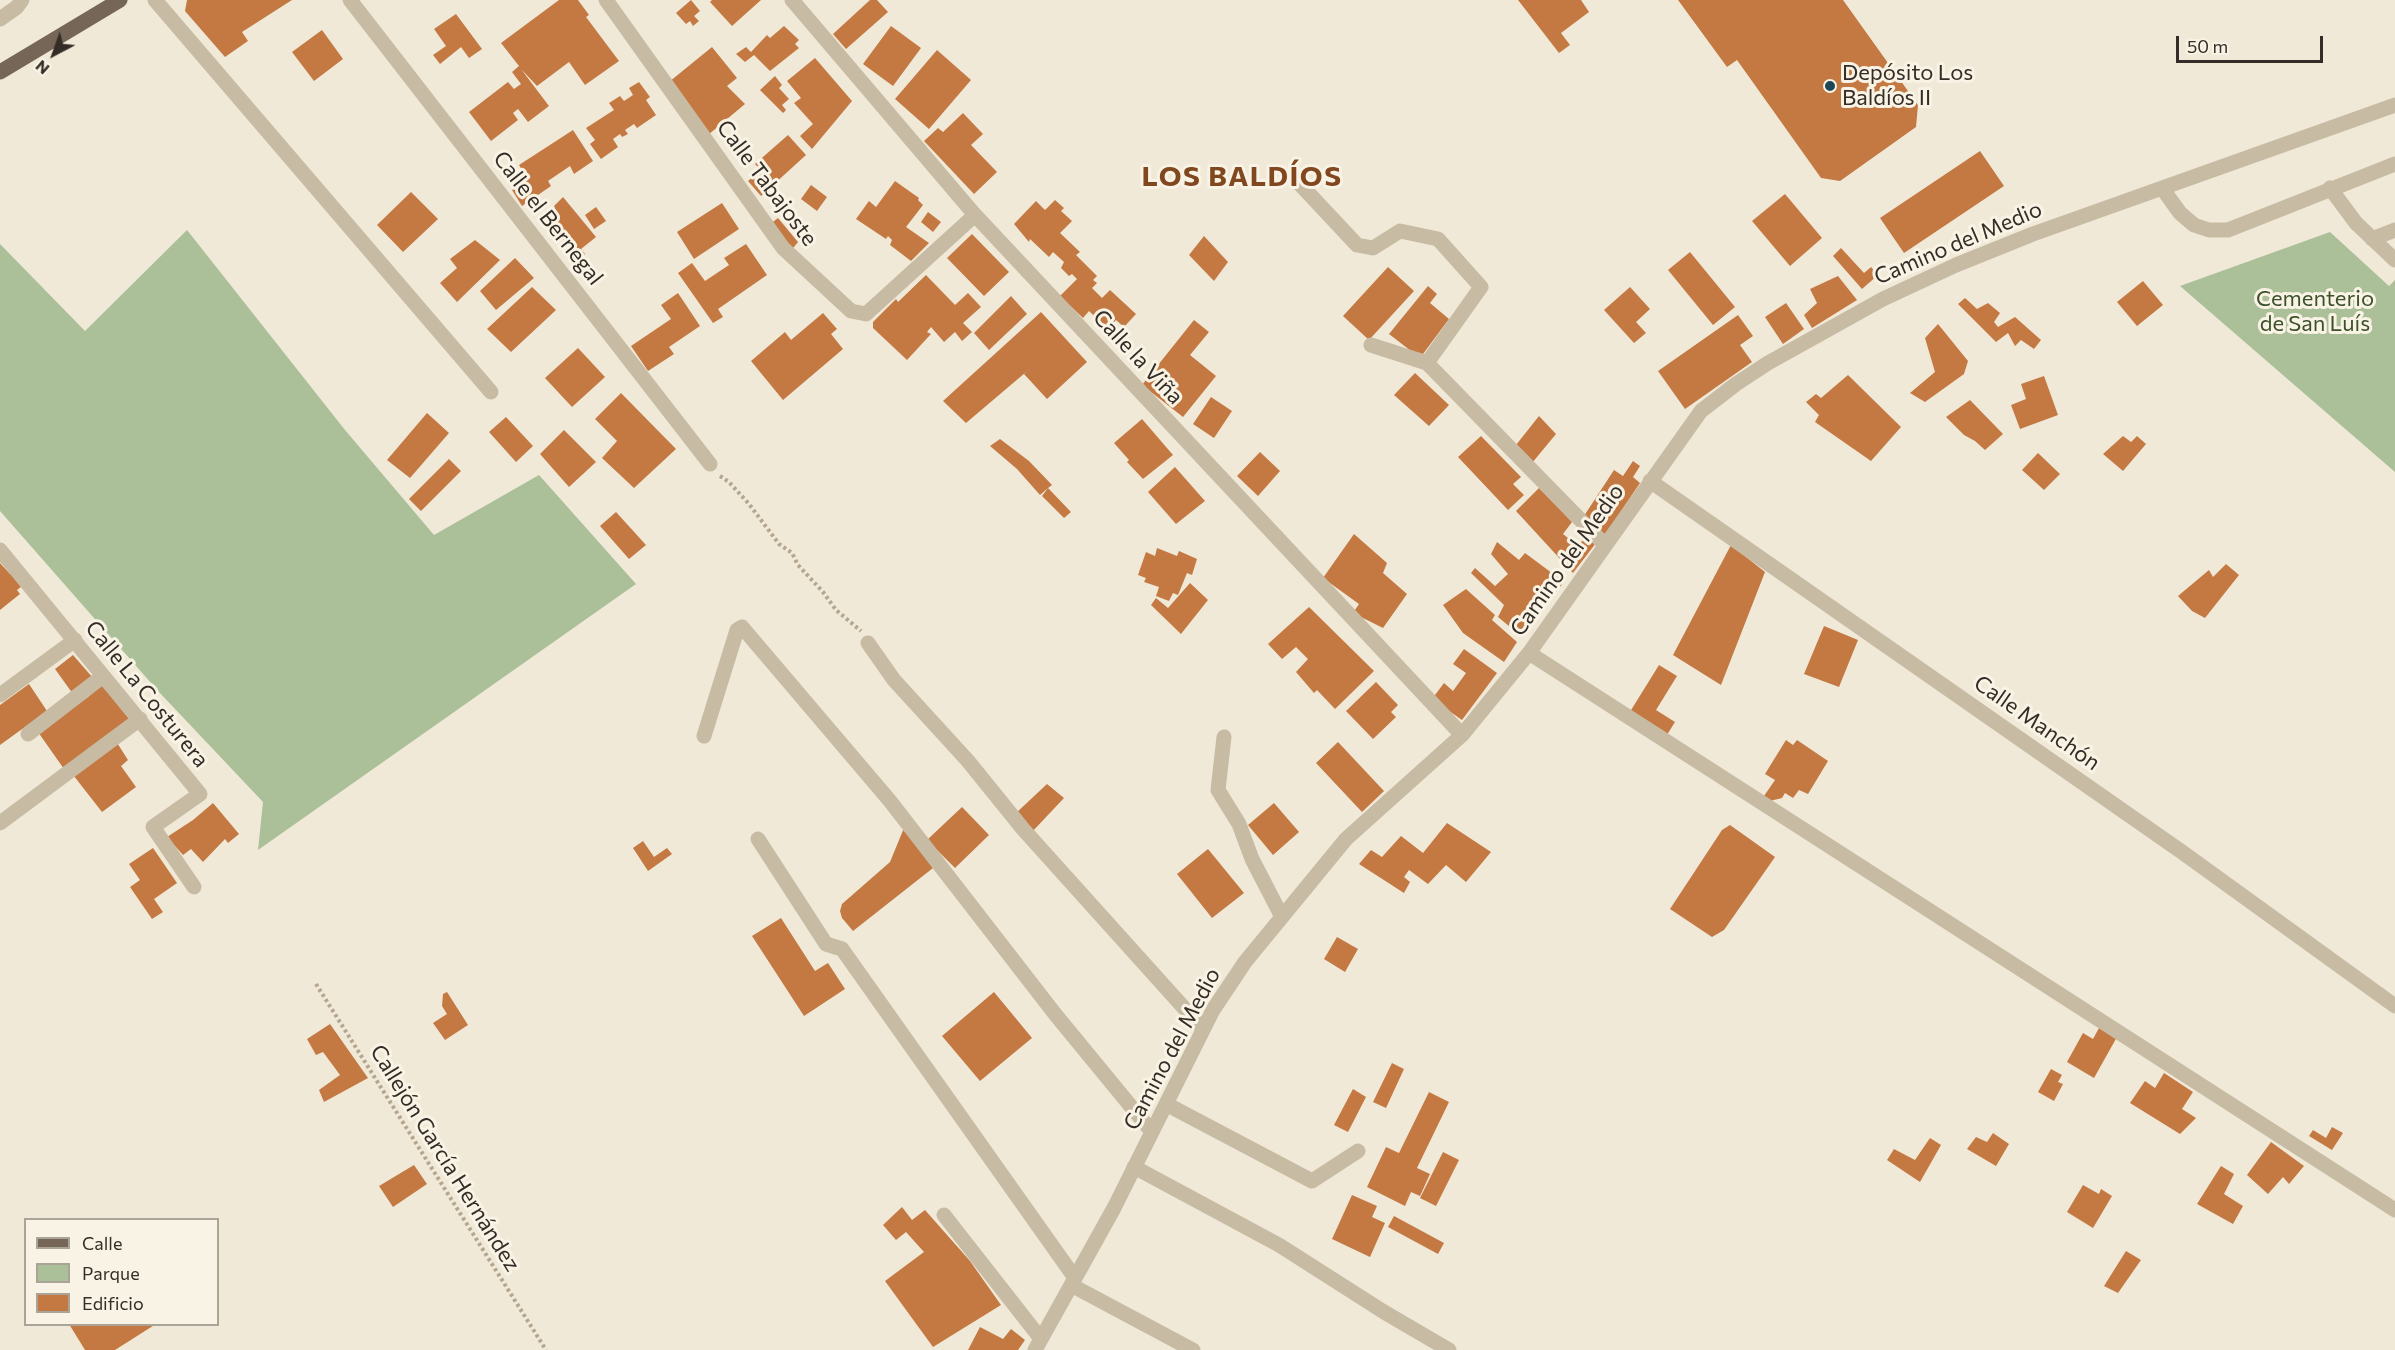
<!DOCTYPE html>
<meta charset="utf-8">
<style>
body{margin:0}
#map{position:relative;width:2395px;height:1350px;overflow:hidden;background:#f0e9d8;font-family:Commissioner,sans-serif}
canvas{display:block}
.legend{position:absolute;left:24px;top:1218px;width:195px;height:108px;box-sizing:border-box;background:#f8f3e4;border:2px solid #aaa398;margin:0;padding:8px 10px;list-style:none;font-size:18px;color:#342c26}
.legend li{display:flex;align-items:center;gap:12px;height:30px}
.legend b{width:30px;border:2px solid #aaa398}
.north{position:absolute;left:24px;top:24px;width:60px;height:60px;-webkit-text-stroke:4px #f8f3e4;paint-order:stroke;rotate:221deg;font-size:16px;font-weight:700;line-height:24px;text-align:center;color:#342c26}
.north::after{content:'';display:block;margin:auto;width:21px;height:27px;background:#342c26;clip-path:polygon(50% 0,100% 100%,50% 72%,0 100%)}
.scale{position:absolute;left:2176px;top:36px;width:147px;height:27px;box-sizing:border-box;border:3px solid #342c26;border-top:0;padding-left:8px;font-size:18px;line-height:21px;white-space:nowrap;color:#342c26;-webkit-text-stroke:4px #f8f3e4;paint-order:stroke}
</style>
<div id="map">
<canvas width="2395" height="1350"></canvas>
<ul class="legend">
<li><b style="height:8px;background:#756657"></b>Calle</li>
<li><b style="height:16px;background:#abbf98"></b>Parque</li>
<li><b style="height:16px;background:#c47842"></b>Edificio</li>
</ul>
<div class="north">N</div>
<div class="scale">50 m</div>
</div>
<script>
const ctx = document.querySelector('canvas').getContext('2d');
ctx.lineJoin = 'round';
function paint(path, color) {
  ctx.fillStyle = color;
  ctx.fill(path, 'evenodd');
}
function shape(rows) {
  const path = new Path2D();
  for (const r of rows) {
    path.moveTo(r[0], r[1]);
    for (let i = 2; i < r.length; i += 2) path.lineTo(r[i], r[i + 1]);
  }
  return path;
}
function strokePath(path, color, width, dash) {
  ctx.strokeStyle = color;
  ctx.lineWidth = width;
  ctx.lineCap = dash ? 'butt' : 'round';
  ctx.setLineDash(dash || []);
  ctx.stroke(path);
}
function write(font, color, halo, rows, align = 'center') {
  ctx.font = font + ' Commissioner,sans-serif';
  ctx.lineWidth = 6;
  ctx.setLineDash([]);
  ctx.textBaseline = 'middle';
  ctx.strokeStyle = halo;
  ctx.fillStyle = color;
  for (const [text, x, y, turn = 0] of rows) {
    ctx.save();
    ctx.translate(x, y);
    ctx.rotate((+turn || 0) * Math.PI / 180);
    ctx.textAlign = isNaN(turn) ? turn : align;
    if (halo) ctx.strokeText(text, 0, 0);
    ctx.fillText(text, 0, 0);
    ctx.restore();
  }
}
const green = shape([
 [187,230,345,430,434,535,539,475,636,584,258,850,263,802,159,692,0,511,0,244,85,331],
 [2330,232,2389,286,2395,280,2395,472,2180,286]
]);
const building = shape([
 [187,0,292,0,242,32,248,41,225,57,185,11],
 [559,0,578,0,589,15,586,17,619,61,585,85,569,62,537,86,521,69,549,106,528,122,518,109,513,113,518,120,491,141,469,112,508,82,514,89,521,84,512,72,519,66,501,43],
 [691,0,700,11,694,16,699,21,693,26,690,21,686,24,676,13],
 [712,0,761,0,732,26,710,2],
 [870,0,877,0,888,12,846,49,833,34],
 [1518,0,1581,0,1589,12,1561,33,1570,45,1559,53],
 [1678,0,1843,0,1918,105,1916,127,1840,181,1821,178,1737,60,1727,67],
 [456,14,482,49,469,58,461,47,440,64,433,55,446,46,434,29],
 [784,26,799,40,795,44,799,48,770,71,754,55,745,62,736,54,746,47,751,52,767,35,770,38],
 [891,26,921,48,893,86,863,64],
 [322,30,343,59,314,81,292,52],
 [712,47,737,78,727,86,745,104,708,135,669,82],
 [937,50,971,80,929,129,895,99],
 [815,58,852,101,812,149,800,136,813,124,794,103,801,98,787,81],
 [775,76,782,85,779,88,789,99,782,105,786,110,783,113,760,90],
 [639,82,650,97,646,100,656,115,637,128,634,124,625,130,628,134,622,137,620,134,613,139,618,147,601,159,590,144,595,140,586,128,614,110,609,103,620,96,624,101,633,95,629,88],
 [963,113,983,134,971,145,997,172,974,194,924,141,938,128,943,132],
 [573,130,593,161,574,174,570,166,548,181,551,186,522,206,512,190,528,179,519,165],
 [788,135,806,155,761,196,748,181,761,170,755,164],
 [1980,151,2004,186,1904,253,1880,218],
 [514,167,522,177,512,185,504,175],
 [895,181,919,198,918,200,923,205,906,227,929,243,911,261,890,245,892,240,888,236,886,239,856,219,869,201,876,207],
 [811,185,827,197,817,211,801,199],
 [411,192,438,219,403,252,377,225],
 [1785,194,1822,238,1790,266,1752,221],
 [563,197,596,237,581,249,585,254,576,261,564,247,567,244,545,217,555,208,554,206],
 [1055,200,1064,208,1061,211,1072,221,1060,233,1080,252,1076,255,1097,276,1093,280,1097,283,1092,288,1102,298,1110,290,1136,314,1124,327,1116,320,1108,329,1089,311,1083,318,1060,296,1077,279,1072,274,1069,276,1061,268,1064,262,1053,252,1049,257,1030,239,1029,242,1014,224,1036,201,1045,210],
 [722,203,739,229,694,259,677,232],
 [596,207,606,221,594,229,585,215],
 [928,212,941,222,933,232,921,222],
 [778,218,798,242,789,253,769,225],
 [972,234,1009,272,984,296,947,258],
 [1204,236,1228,262,1214,281,1189,255],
 [475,240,500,260,457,302,440,283,457,268,450,259],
 [746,244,767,275,718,309,723,317,713,323,678,273,692,263,705,281,729,265,724,258],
 [1841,248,1864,273,1871,267,1878,275,1862,289,1833,256],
 [1690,252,1735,307,1713,325,1668,270],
 [515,258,534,278,496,310,480,291],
 [1388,267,1414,291,1369,340,1343,316],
 [926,275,955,305,968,293,981,307,963,323,972,332,962,341,955,332,944,342,931,327,927,332,931,334,907,360,873,328,873,322,896,299,898,302],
 [1838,276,1857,300,1812,328,1804,315,1817,303,1810,289],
 [2143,281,2163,305,2137,326,2117,302],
 [1428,286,1437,294,1430,303,1449,319,1420,358,1389,334],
 [532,287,556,310,511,352,487,329],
 [1630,287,1650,309,1636,322,1646,333,1634,343,1604,310],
 [678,293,700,326,669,347,674,354,648,371,631,346,671,319,661,305],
 [1011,296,1027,314,989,350,974,333],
 [1965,298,1977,309,1988,303,2000,313,1994,322,1998,327,2015,317,2041,340,2034,349,2021,340,2015,346,2008,333,1996,342,1958,304],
 [1786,303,1804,329,1783,344,1765,317],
 [1041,312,1087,362,1047,399,1024,374,1032,367,966,423,943,401],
 [823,313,837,329,831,334,843,349,783,400,751,361,785,332,791,340],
 [1738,315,1753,336,1740,345,1752,362,1685,409,1658,371],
 [1194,320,1209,332,1190,355,1216,376,1183,417,1142,385],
 [1938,324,1968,361,1964,374,1925,402,1910,393,1935,372,1925,338],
 [578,348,605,377,572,407,545,378],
 [1415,373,1449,405,1429,426,1394,395],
 [1848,375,1901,427,1871,461,1815,422,1819,415,1806,402,1816,394,1821,398],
 [2044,376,2058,415,2020,429,2011,405,2026,399,2021,384],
 [621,393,676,449,634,488,602,458,617,441,595,419],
 [1211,397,1232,411,1214,438,1193,424],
 [1970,400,2003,434,1985,450,1975,441,1964,435,1946,417],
 [427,413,449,433,410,478,387,460],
 [1539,416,1556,434,1532,463,1516,445],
 [506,417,533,446,516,462,489,432],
 [1142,419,1173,455,1143,479,1127,462,1129,460,1114,443],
 [564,430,596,462,569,487,540,454],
 [1481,436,1521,477,1513,484,1524,495,1508,510,1458,457],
 [2123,436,2131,442,2137,436,2146,444,2123,471,2103,454],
 [1000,439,1029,461,1052,485,1048,488,1071,512,1064,518,1042,496,1048,488,1040,495,1017,469,990,446],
 [1260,452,1280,471,1258,496,1237,476],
 [2038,453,2060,474,2044,490,2022,470],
 [449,459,461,471,421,511,409,499],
 [1633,461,1640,466,1633,477,1640,483,1605,535,1582,519,1614,470,1623,476],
 [1175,467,1205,501,1176,524,1148,492],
 [1539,488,1572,522,1563,534,1578,546,1587,535,1596,543,1573,573,1516,511],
 [616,512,646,545,629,559,600,526],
 [1354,534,1387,563,1383,573,1407,594,1383,628,1353,613,1359,604,1323,578],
 [1497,542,1519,560,1525,553,1564,582,1521,636,1498,617,1504,605,1471,573,1475,568,1495,586,1508,574,1491,554],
 [1731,545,1765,572,1721,685,1673,655],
 [1157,548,1177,556,1179,551,1197,559,1192,575,1187,573,1178,595,1173,593,1169,601,1156,596,1159,587,1144,582,1146,578,1138,575,1146,552,1155,556],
 [0,563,10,574,16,569,27,582,17,590,20,594,0,610],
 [2226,564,2239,575,2205,618,2192,611,2178,596,2209,570,2213,577],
 [1190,583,1208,600,1181,634,1151,605,1156,598,1168,608],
 [1466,589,1495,615,1492,620,1517,642,1504,662,1463,633,1443,605],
 [1309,607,1374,671,1335,709,1317,690,1314,693,1296,672,1308,659,1296,647,1282,659,1268,644],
 [1824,626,1858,640,1839,687,1804,674],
 [1464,649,1497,673,1462,720,1432,699,1444,683,1453,691,1466,673,1453,664],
 [73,655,93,678,73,694,55,669],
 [1659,665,1677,676,1656,710,1675,722,1665,738,1628,715],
 [1376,682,1398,705,1391,712,1396,717,1373,739,1346,711],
 [103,683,133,716,64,769,38,732,88,697],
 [29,684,47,711,0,745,0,705],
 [114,738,128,760,121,766,136,787,102,812,70,771],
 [1786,740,1793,745,1797,740,1828,761,1808,794,1799,790,1793,798,1785,793,1782,798,1770,801,1764,796,1775,780,1765,774],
 [1338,742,1384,791,1362,812,1316,763],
 [1047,784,1064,798,1031,833,1015,814],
 [213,803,239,834,228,843,225,839,203,862,191,849,183,855,167,837,193,820],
 [1274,803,1299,832,1273,855,1248,825],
 [962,807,989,835,955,868,927,840],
 [1447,823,1491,852,1466,882,1446,865,1428,884,1409,870,1404,877,1410,882,1404,893,1359,864,1371,850,1382,857,1401,836,1423,853],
 [1730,825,1775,857,1724,930,1712,937,1670,909,1722,830],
 [904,828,933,868,853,931,842,918,840,911,842,904,890,862],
 [643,841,654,857,667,848,672,854,648,871,633,848],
 [153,848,177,883,154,899,163,912,152,919,130,887,140,880,129,864],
 [1208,849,1244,893,1212,918,1177,874],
 [781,918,815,971,828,963,845,989,804,1016,752,936],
 [1337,937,1358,949,1345,972,1324,959],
 [447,992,468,1025,445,1040,433,1023,447,1014,442,1006,443,994],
 [994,992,1032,1038,980,1081,942,1036],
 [330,1024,368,1078,324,1102,319,1090,340,1075,323,1052,316,1055,307,1039],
 [2099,1028,2117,1037,2094,1078,2067,1062,2083,1033,2093,1039],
 [1392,1063,1404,1069,1386,1108,1373,1102],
 [2051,1069,2062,1075,2058,1082,2063,1084,2054,1101,2038,1092],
 [2164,1073,2193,1092,2182,1109,2196,1118,2180,1134,2130,1103,2145,1081,2155,1088],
 [1353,1089,1366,1097,1348,1132,1334,1125],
 [1429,1092,1449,1102,1417,1168,1430,1174,1420,1196,1411,1192,1405,1206,1367,1187,1386,1147,1399,1153],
 [2332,1127,2343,1133,2332,1150,2309,1136,2313,1130,2326,1138],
 [1993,1133,2009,1144,1996,1166,1967,1149,1976,1137,1987,1142],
 [1930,1138,1941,1145,1920,1182,1887,1160,1894,1149,1915,1160],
 [2271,1142,2304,1166,2289,1184,2283,1177,2268,1194,2247,1175],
 [1443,1152,1459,1160,1436,1206,1420,1198],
 [414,1165,427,1184,393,1207,379,1186],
 [2221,1166,2234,1174,2224,1194,2243,1206,2233,1224,2197,1204],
 [2083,1185,2099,1194,2101,1189,2112,1196,2093,1228,2067,1212],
 [1352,1195,1377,1206,1372,1217,1385,1223,1370,1257,1332,1239],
 [902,1207,912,1220,925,1210,970,1261,1001,1305,933,1347,885,1281,924,1252,906,1232,896,1240,883,1225],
 [1394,1216,1444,1243,1438,1254,1388,1227],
 [2126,1251,2141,1260,2118,1293,2104,1286],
 [69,1324,156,1324,115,1350,85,1350],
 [980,1327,1003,1339,1011,1329,1025,1340,1018,1350,968,1350]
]);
const path = shape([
 [720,476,729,482,749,504,779,544,792,553,798,565,823,592,836,610,861,631],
 [316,984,546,1350]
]);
const minor = shape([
 [155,0,491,392],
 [350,0,710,464],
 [606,0,783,248,851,311,866,314,975,215],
 [792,0,975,215,1462,735],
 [0,19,17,7,22,0],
 [1298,182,1357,245,1373,248,1400,231,1438,239,1481,287,1427,363],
 [2162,188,2180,213,2194,225,2209,230,2228,230,2395,164],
 [2330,188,2356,223,2395,260],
 [2372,239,2395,230],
 [1371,345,1427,363,1605,545],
 [1650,481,2182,852,2395,1006],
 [0,550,200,794,153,827,194,887],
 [868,643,894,680,968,761,1023,829,1203,1029],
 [1529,653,2395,1210],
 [0,695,75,640],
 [28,734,103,676],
 [704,736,737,630,742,627,890,801,1055,1014,1152,1132],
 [1224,737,1218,790,1239,824,1252,859,1282,917],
 [0,823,140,719],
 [758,839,826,944,842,949,1075,1278],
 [1166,1104,1312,1181,1358,1151],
 [1134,1167,1279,1245,1384,1312,1449,1350],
 [944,1215,1041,1339],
 [1071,1285,1193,1350],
 [1035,1350,1114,1208,1213,1010,1245,962,1346,839,1462,735,1529,653,1701,411,1736,384,1768,363,1883,299,1956,265,2033,234,2395,105]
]);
const major = shape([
 [0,72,120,0]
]);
const markers = [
 [1830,86,6,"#1c4754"]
];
const poiNames = [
 ["Depósito Los",1842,73],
 ["Baldíos II",1842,98]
];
const streetNames = [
 ["Calle Tabajoste",767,183,53],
 ["Calle el Bernegal",548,218,52],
 ["Camino del Medio",1958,243,-23],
 ["Calle la Viña",1138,357,47],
 ["Camino del Medio",1567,560,-55],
 ["Calle La Costurera",147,694,51],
 ["Calle Manchón",2037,723,35],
 ["Camino del Medio",1172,1049,-62],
 ["Callejón García Hernández",445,1158,58]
];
const parkNames = [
 ["Cementerio",2315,299],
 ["de San Luís",2315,324]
];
const districtNames = [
 ["LOS BALDÍOS",1242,177]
];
paint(green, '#abbf98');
paint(building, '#c47842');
strokePath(path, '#b4a58e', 4, [3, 3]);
strokePath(minor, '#c8bba4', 15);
strokePath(major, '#756657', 15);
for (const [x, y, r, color] of markers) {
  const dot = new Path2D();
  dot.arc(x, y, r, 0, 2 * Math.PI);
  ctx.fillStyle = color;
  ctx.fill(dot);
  strokePath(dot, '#f8f3e4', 2);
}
write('22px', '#342c26', '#f8f3e4', poiNames, 'left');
write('22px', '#342c26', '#f8f3e4', streetNames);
write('22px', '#3c512a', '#f8f3e4', parkNames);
ctx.letterSpacing = '1.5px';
write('bold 28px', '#814820', '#f8f3e4', districtNames);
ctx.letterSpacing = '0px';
</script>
